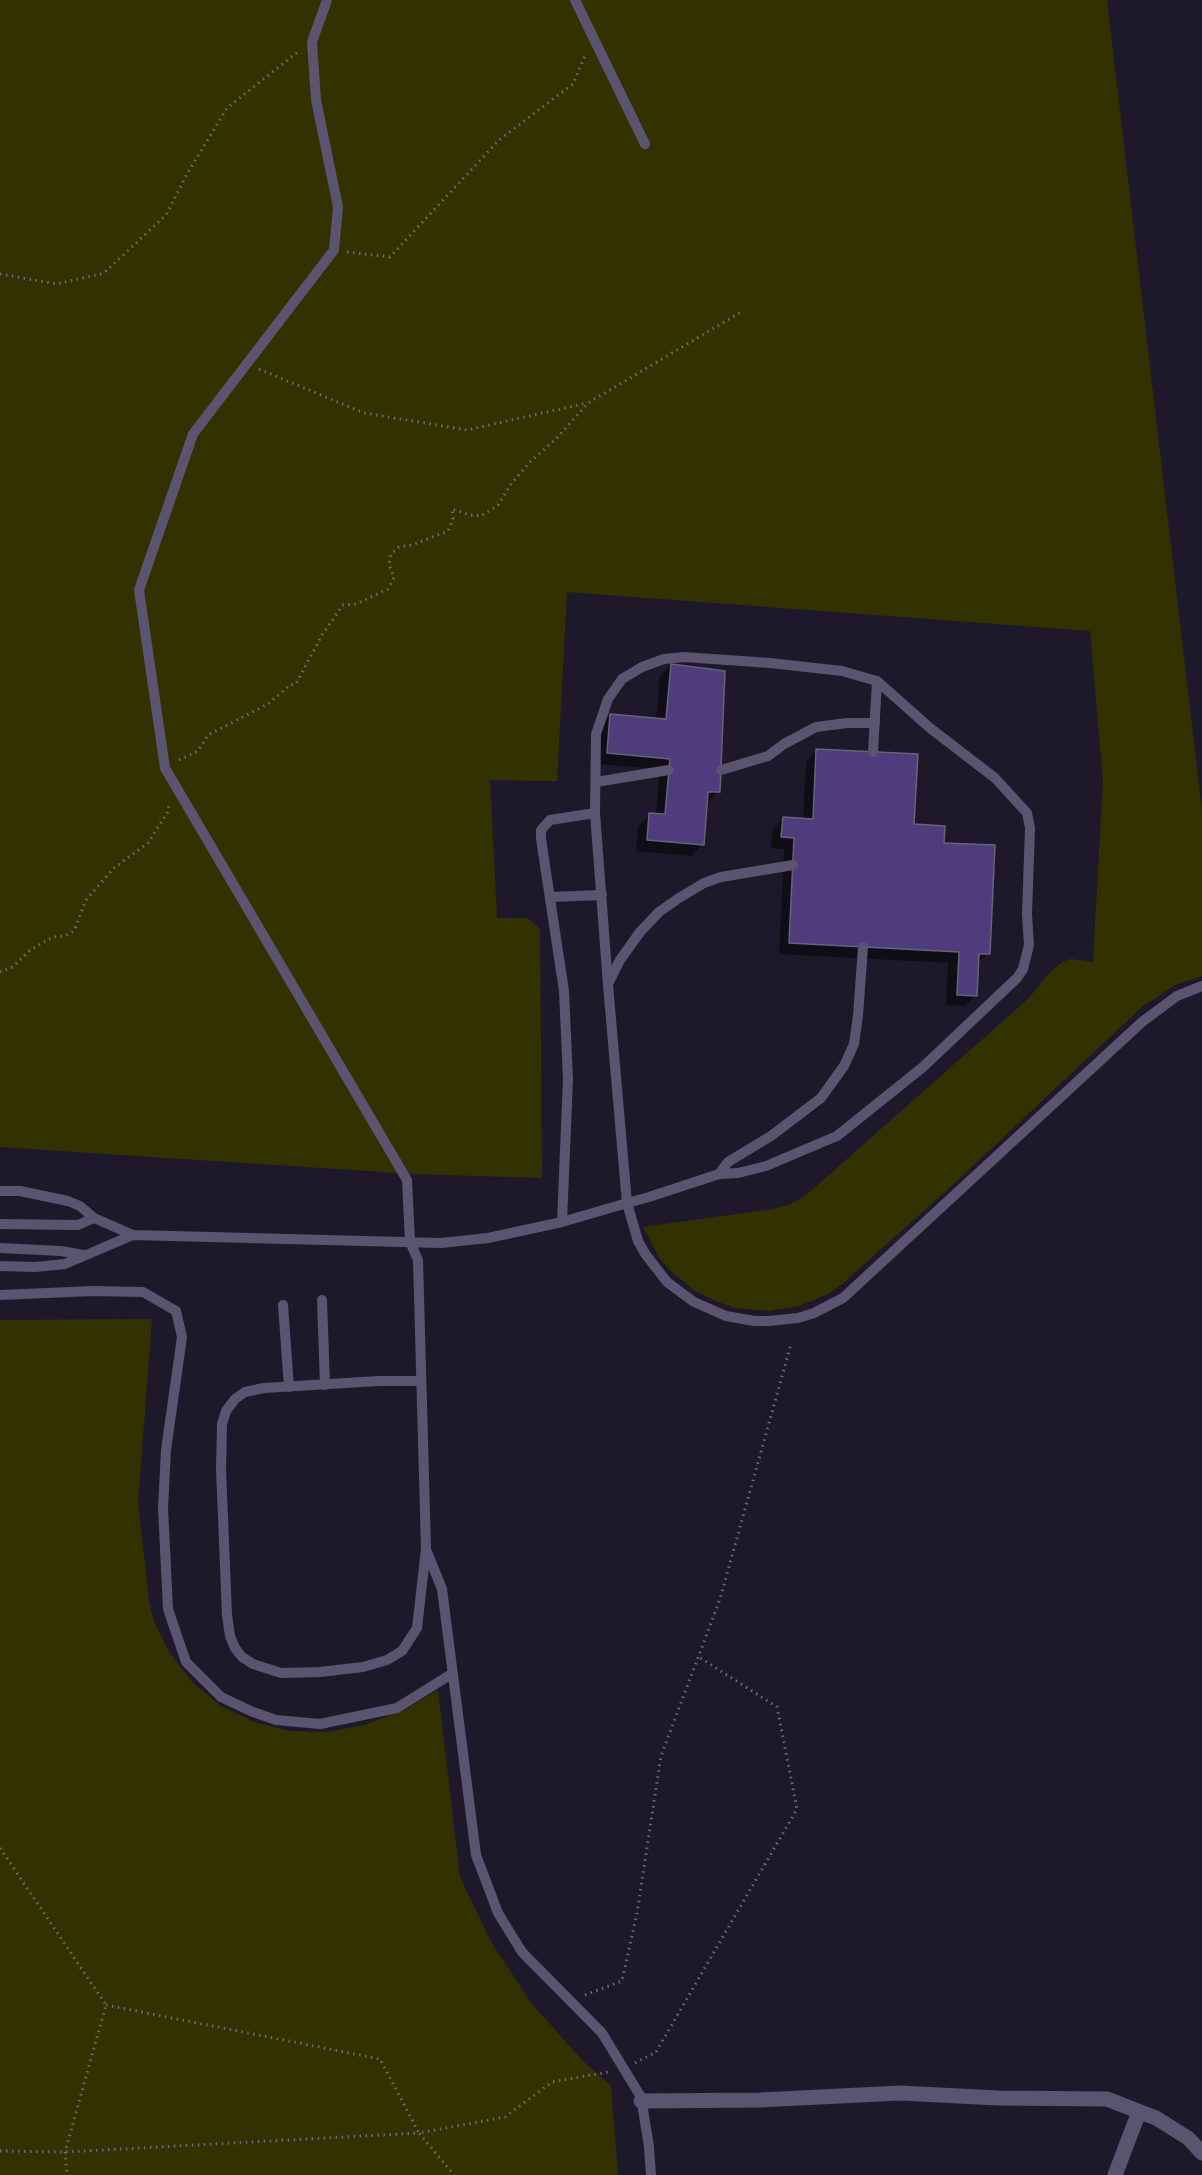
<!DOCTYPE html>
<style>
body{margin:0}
canvas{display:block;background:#1d192a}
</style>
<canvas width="1202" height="2175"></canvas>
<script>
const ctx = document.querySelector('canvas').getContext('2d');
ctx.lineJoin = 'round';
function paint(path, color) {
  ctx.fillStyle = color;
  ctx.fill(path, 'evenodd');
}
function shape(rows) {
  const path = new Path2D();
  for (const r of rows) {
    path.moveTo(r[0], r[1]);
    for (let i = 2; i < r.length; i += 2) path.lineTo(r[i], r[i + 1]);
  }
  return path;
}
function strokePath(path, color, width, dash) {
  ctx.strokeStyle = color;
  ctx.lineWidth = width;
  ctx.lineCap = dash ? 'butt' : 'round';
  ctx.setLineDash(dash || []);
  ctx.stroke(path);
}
const green = shape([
 [0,0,1107,0,1202,811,1202,976,1175,985,1142,1007,946,1191,841,1285,828,1294,799,1306,768,1311,736,1308,721,1303,695,1291,672,1272,660,1259,643,1227,774,1209,788,1205,804,1197,1028,999,1050,972,1062,962,1071,959,1093,962,1103,780,1090,631,567,592,557,781,490,780,497,918,527,918,540,929,542,1178,413,1174,0,1147],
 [152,1319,138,1503,149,1600,153,1619,169,1652,192,1682,221,1706,254,1722,290,1731,327,1732,364,1725,403,1711,438,1690,460,1877,491,1942,532,2004,582,2060,611,2086,618,2175,0,2175,0,1320]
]);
const shadow = shape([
 [671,665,718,791,707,803,702,845,691,856,636,851,638,826,650,815,656,815,659,769,596,764,599,727,611,715,656,719,660,676],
 [817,750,913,826,943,844,988,953,977,964,976,995,965,1006,946,1005,948,963,779,954,784,849,771,848,772,830,783,819,803,820,806,762]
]);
const building = shape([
 [671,664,725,671,720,792,708,792,704,845,647,840,649,813,665,814,670,759,607,753,610,714,666,719,671,664],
 [816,749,918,754,914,824,945,826,944,843,995,845,990,954,979,954,977,996,957,995,959,952,789,943,794,838,781,837,783,817,813,819,816,749]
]);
const path = shape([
 [347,252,390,257,499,140,573,84,586,53],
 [0,274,57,284,104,273,166,215,187,174,227,108,299,51],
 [259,369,364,413,467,430,587,403],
 [179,760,198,751,208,735,268,704,290,685,296,684,322,635,343,605,356,604,388,589,394,578,389,564,391,554,399,547,412,545,448,531,453,519,452,509,470,515,481,516,498,505,511,484,530,462,557,438,588,403,741,312],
 [0,972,13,967,30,950,53,937,65,936,74,931,86,900,114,868,148,843,169,810,168,803],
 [0,1848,106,2005,65,2152,67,2175],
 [585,1995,622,1981,637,1913,661,1756,720,1599,791,1344],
 [106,2005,380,2059,419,2133,505,2117,552,2082,609,2072],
 [635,2063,656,2052,797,1809,777,1707,699,1657],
 [0,2151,65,2152,419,2133,454,2175]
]);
const lane = shape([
 [327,0,312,42,316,100,338,207,334,250,193,434,139,590,165,768,407,1180,410,1242,418,1260,426,1549,417,1628,402,1651,387,1660,363,1667,320,1672,281,1673,253,1664,242,1657,235,1648,230,1636,227,1615,221,1469,222,1424,226,1411,235,1399,245,1392,264,1388,379,1381,420,1381],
 [575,0,645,144],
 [873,752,877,681],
 [721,770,768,756,784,744,816,727,847,723,875,723],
 [596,782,669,770],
 [550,897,602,895],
 [608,984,620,960,640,932,659,912,679,898,704,883,721,877,793,865],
 [719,1174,728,1162,771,1136,821,1098,844,1066,854,1044,858,1016,863,947],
 [0,1191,20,1191,68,1201,80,1206,94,1218,133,1235,441,1243,488,1238,562,1222,627,1203,649,1197,719,1174,738,1173,766,1166,837,1136,923,1067,1017,978,1023,969,1029,945,1027,914,1030,828,1027,813,995,778,930,728,877,681,842,671,770,663,684,657,664,659,642,667,622,679,608,699,596,734,595,813,608,985,627,1203,638,1241,646,1255,667,1282,694,1302,726,1316,754,1321,769,1321,798,1318,814,1313,843,1298,1142,1022,1177,996,1202,986],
 [562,1222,568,1079,564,991,541,839,541,830,550,820,595,813],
 [0,1224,78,1225,94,1218],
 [0,1248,61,1251,83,1255],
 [0,1266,35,1267,65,1264,133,1235],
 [0,1295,93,1291,143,1292,176,1311,182,1337,166,1450,163,1508,168,1609,186,1662,221,1697,253,1712,276,1720,320,1724,397,1708,453,1673],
 [322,1300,325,1385],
 [283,1305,289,1387],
 [427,1552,442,1589,476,1855,498,1913,522,1952,602,2033,641,2097,649,2147,651,2175]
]);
const street = shape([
 [641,2101,760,2100,900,2093,998,2098,1107,2099,1156,2118,1188,2138,1202,2153],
 [1115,2175,1139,2112]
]);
paint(green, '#323200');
paint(shadow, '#0007');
paint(building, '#4e3c7d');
strokePath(building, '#676378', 1.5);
strokePath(path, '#6c6978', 3, [1.5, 4.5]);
strokePath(lane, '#5a5471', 10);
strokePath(street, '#5a5471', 15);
</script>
